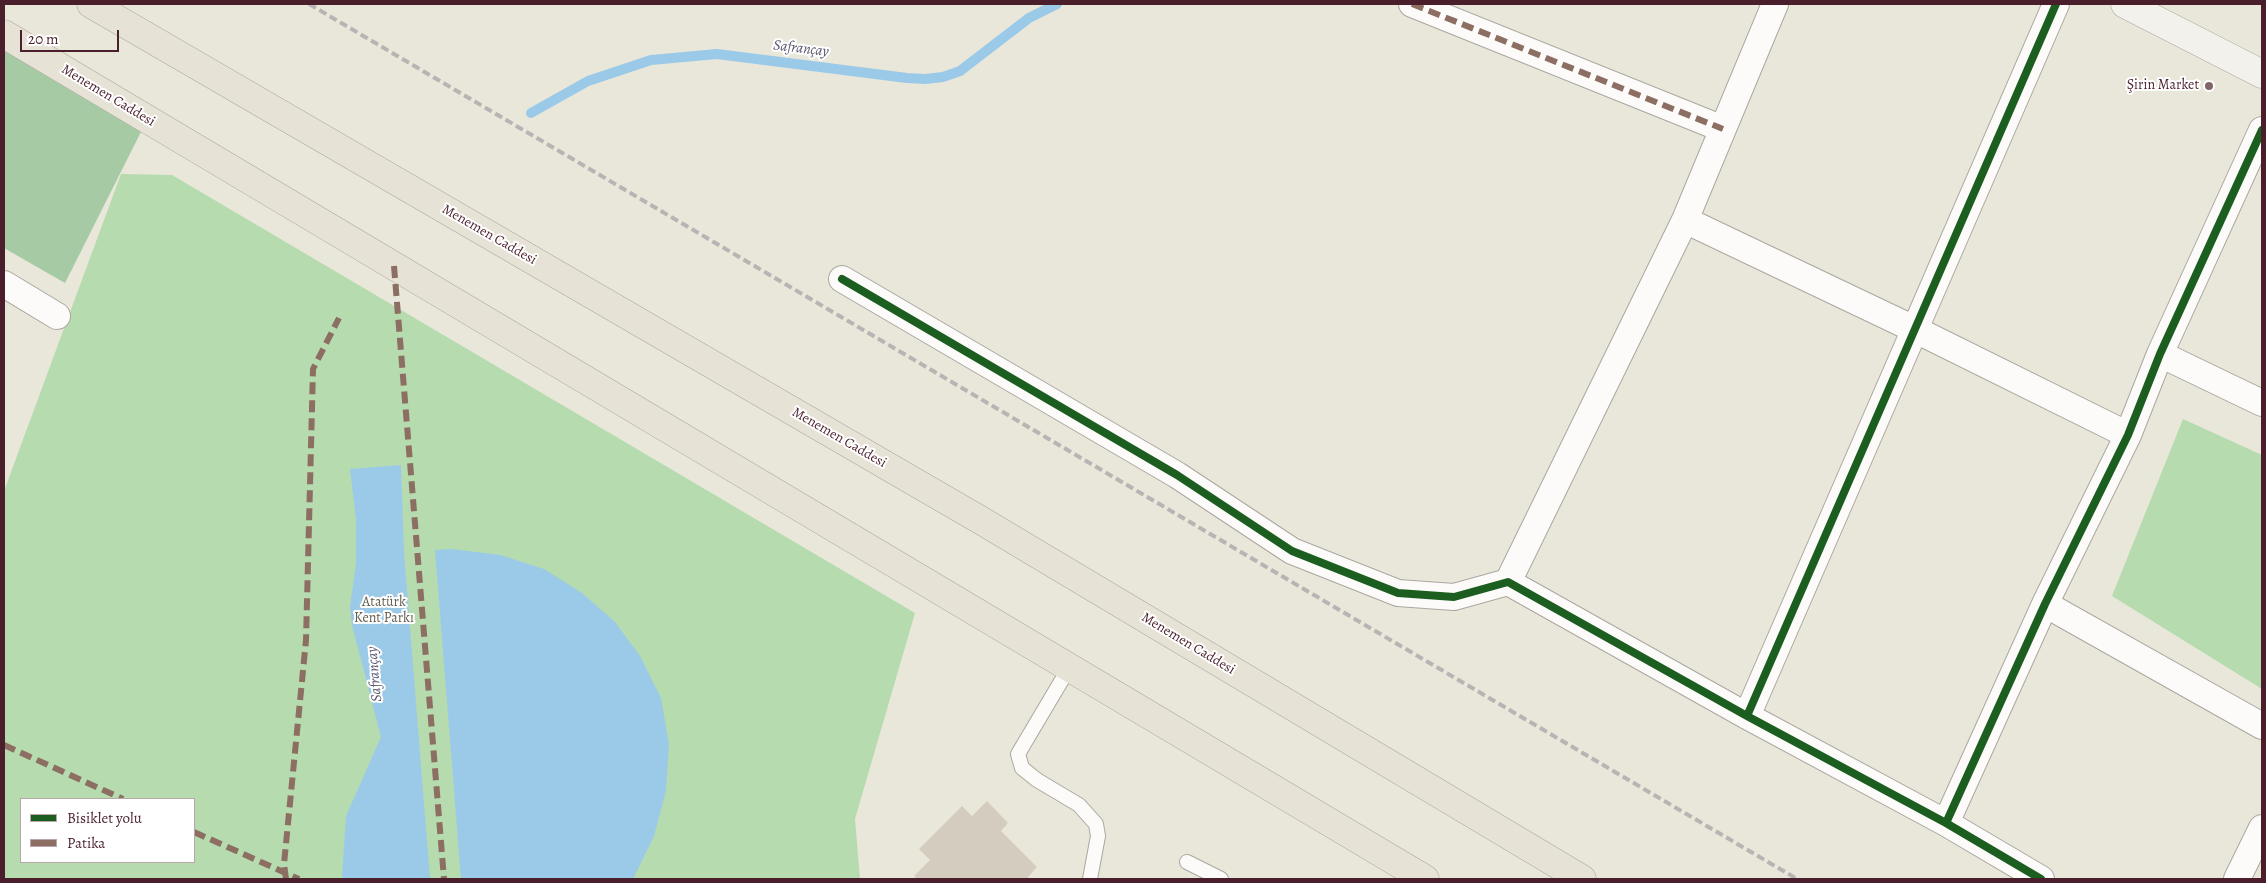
<!DOCTYPE html>
<meta charset="utf-8">
<style>
body{margin:0}
#map{position:relative;width:2266px;height:883px;overflow:hidden;background:#e9e7da;font-family:Alegreya,serif}
canvas{display:block}
.frame{position:absolute;inset:0;border:5px solid #4a1f2b;pointer-events:none}
.legend{position:absolute;left:20px;top:798px;width:175px;height:65px;box-sizing:border-box;background:#fff;border:1px solid #b7a5aa;margin:0;padding:6px 9px;list-style:none;font-size:15px;color:#4a1f2b}
.legend li{display:flex;align-items:center;gap:10px;height:25px}
.legend b{width:25px;border:1px solid #b7a5aa}
.scale{position:absolute;left:20px;top:30px;width:99px;height:22px;box-sizing:border-box;border:2px solid #4a1f2b;border-top:0;padding-left:6px;font-size:15px;line-height:18px;white-space:nowrap;color:#4a1f2b;-webkit-text-stroke:4px #fff;paint-order:stroke}
</style>
<div id="map">
<canvas width="2266" height="883"></canvas>
<div class="frame"></div>
<ul class="legend">
<li><b style="height:6px;background:#1b5e20"></b>Bisiklet yolu</li>
<li><b style="height:6px;background:#8d6e63"></b>Patika</li>
</ul>
<div class="scale">20 m</div>
</div>
<script>
const ctx = document.querySelector('canvas').getContext('2d');
ctx.lineJoin = 'round';
function paint(path, color) {
  ctx.fillStyle = color;
  ctx.fill(path, 'evenodd');
}
function shape(rows) {
  const path = new Path2D();
  for (const r of rows) {
    path.moveTo(r[0], r[1]);
    for (let i = 2; i < r.length; i += 2) path.lineTo(r[i], r[i + 1]);
  }
  return path;
}
function strokePath(path, color, width, dash) {
  ctx.strokeStyle = color;
  ctx.lineWidth = width;
  ctx.lineCap = dash ? 'butt' : 'round';
  ctx.setLineDash(dash || []);
  ctx.stroke(path);
}
function write(font, color, halo, rows, align = 'center') {
  ctx.font = font + ' Alegreya,serif';
  ctx.lineWidth = 4;
  ctx.setLineDash([]);
  ctx.textBaseline = 'middle';
  ctx.strokeStyle = halo;
  ctx.fillStyle = color;
  for (const [text, x, y, turn = 0] of rows) {
    ctx.save();
    ctx.translate(x, y);
    ctx.rotate((+turn || 0) * Math.PI / 180);
    ctx.textAlign = isNaN(turn) ? turn : align;
    if (halo) ctx.strokeText(text, 0, 0);
    ctx.fillText(text, 0, 0);
    ctx.restore();
  }
}
const green = shape([
 [121,174,172,175,915,613,855,819,860,879,4,879,4,491],
 [21,799,194,799,194,862,21,862],
 [2183,419,2262,455,2262,689,2112,596]
]);
const forest = shape([
 [4,38,147,120,65,283,4,248]
]);
const water = shape([
 [401,465,404,552,430,879,345,879,342,877,346,816,381,737,352,625,350,607,356,563,356,519,350,469],
 [452,549,500,555,544,569,582,593,615,622,640,656,661,698,669,744,666,791,654,836,633,879,461,879,435,550]
]);
const stream = shape([
 [531,113,588,81,651,60,717,54,907,78,925,79,943,77,960,71,1029,18,1057,4]
]);
const building = shape([
 [987,801,1008,823,1001,831,1037,867,1028,877,1031,879,917,879,914,876,930,860,919,849,962,806,972,816]
]);
const service = shape([
 [1069,668,1018,754,1022,768,1037,780,1079,805,1096,824,1098,836,1090,879],
 [1187,862,1221,879]
]);
const minor = shape([
 [1412,4,1723,129],
 [1685,220,1914,329,2128,435],
 [842,279,1177,475,1292,551,1398,593,1454,597,1508,582,1747,716,1946,823,2041,879],
 [4,284,57,316],
 [2160,354,2262,403],
 [1508,582,1685,220,1775,4],
 [2045,604,2262,726],
 [1747,716,2056,4],
 [1946,823,2045,604,2128,435,2160,354,2262,130],
 [2237,879,2262,828]
]);
const secondary = shape([
 [2125,4,2262,74]
]);
const primary = shape([
 [91,4,982,521,1582,879],
 [4,34,1425,879]
]);
const rail = shape([
 [309,4,1797,879]
]);
const quiet = shape([
 [1412,4,1723,129],
 [394,266,444,879],
 [4,745,123,799],
 [194,832,299,879],
 [286,879,284,864,306,640,313,369,339,318]
]);
const cycleway = shape([
 [842,279,1177,475,1292,551,1398,593,1454,597,1508,582,1747,716,1946,823,2041,879],
 [1747,716,2056,4],
 [1946,823,2045,604,2128,435,2160,354,2262,130]
]);
const markers = [
 [2209,86,5,"#826568"]
];
const poiNames = [
 ["Şirin Market",2199,86]
];
const streetNames = [
 ["Menemen Caddesi",108,96,31],
 ["Menemen Caddesi",489,235,30],
 ["Menemen Caddesi",839,438,30],
 ["Menemen Caddesi",1188,644,31]
];
const parkNames = [
 ["Atatürk",384,603],
 ["Kent Parkı",384,619]
];
const waterNames = [
 ["Safrançay",801,49,7],
 ["Safrançay",375,674,-95]
];
paint(green, '#b5dbaf');
paint(forest, '#a6caa4');
paint(water, '#9bcae9');
strokePath(stream, '#9bcae9', 10);
paint(building, '#d4cdbf');
strokePath(service, '#aca6a0', 16);
strokePath(minor, '#aca6a0', 28);
strokePath(secondary, '#aca6a0', 29);
strokePath(primary, '#aca6a0', 29);
strokePath(service, '#fcfbf9', 14);
strokePath(minor, '#fcfbf9', 26);
strokePath(secondary, '#f3f1eb', 28);
strokePath(primary, '#e6e2d5', 28);
strokePath(rail, '#b9b4b4', 4, [8, 4]);
strokePath(quiet, '#8d6e63', 6, [12, 6]);
strokePath(cycleway, '#1b5e20', 8);
for (const [x, y, r, color] of markers) {
  const dot = new Path2D();
  dot.arc(x, y, r, 0, 2 * Math.PI);
  ctx.fillStyle = color;
  ctx.fill(dot);
  strokePath(dot, '#fff', 2);
}
write('14px', '#4a1f2b', '#fff', poiNames, 'right');
write('14px', '#4a1f2b', '#fff', streetNames);
write('14px', '#615d4d', '#fff', parkNames);
write('italic 15px', '#5a5670', '#fff', waterNames);
</script>
